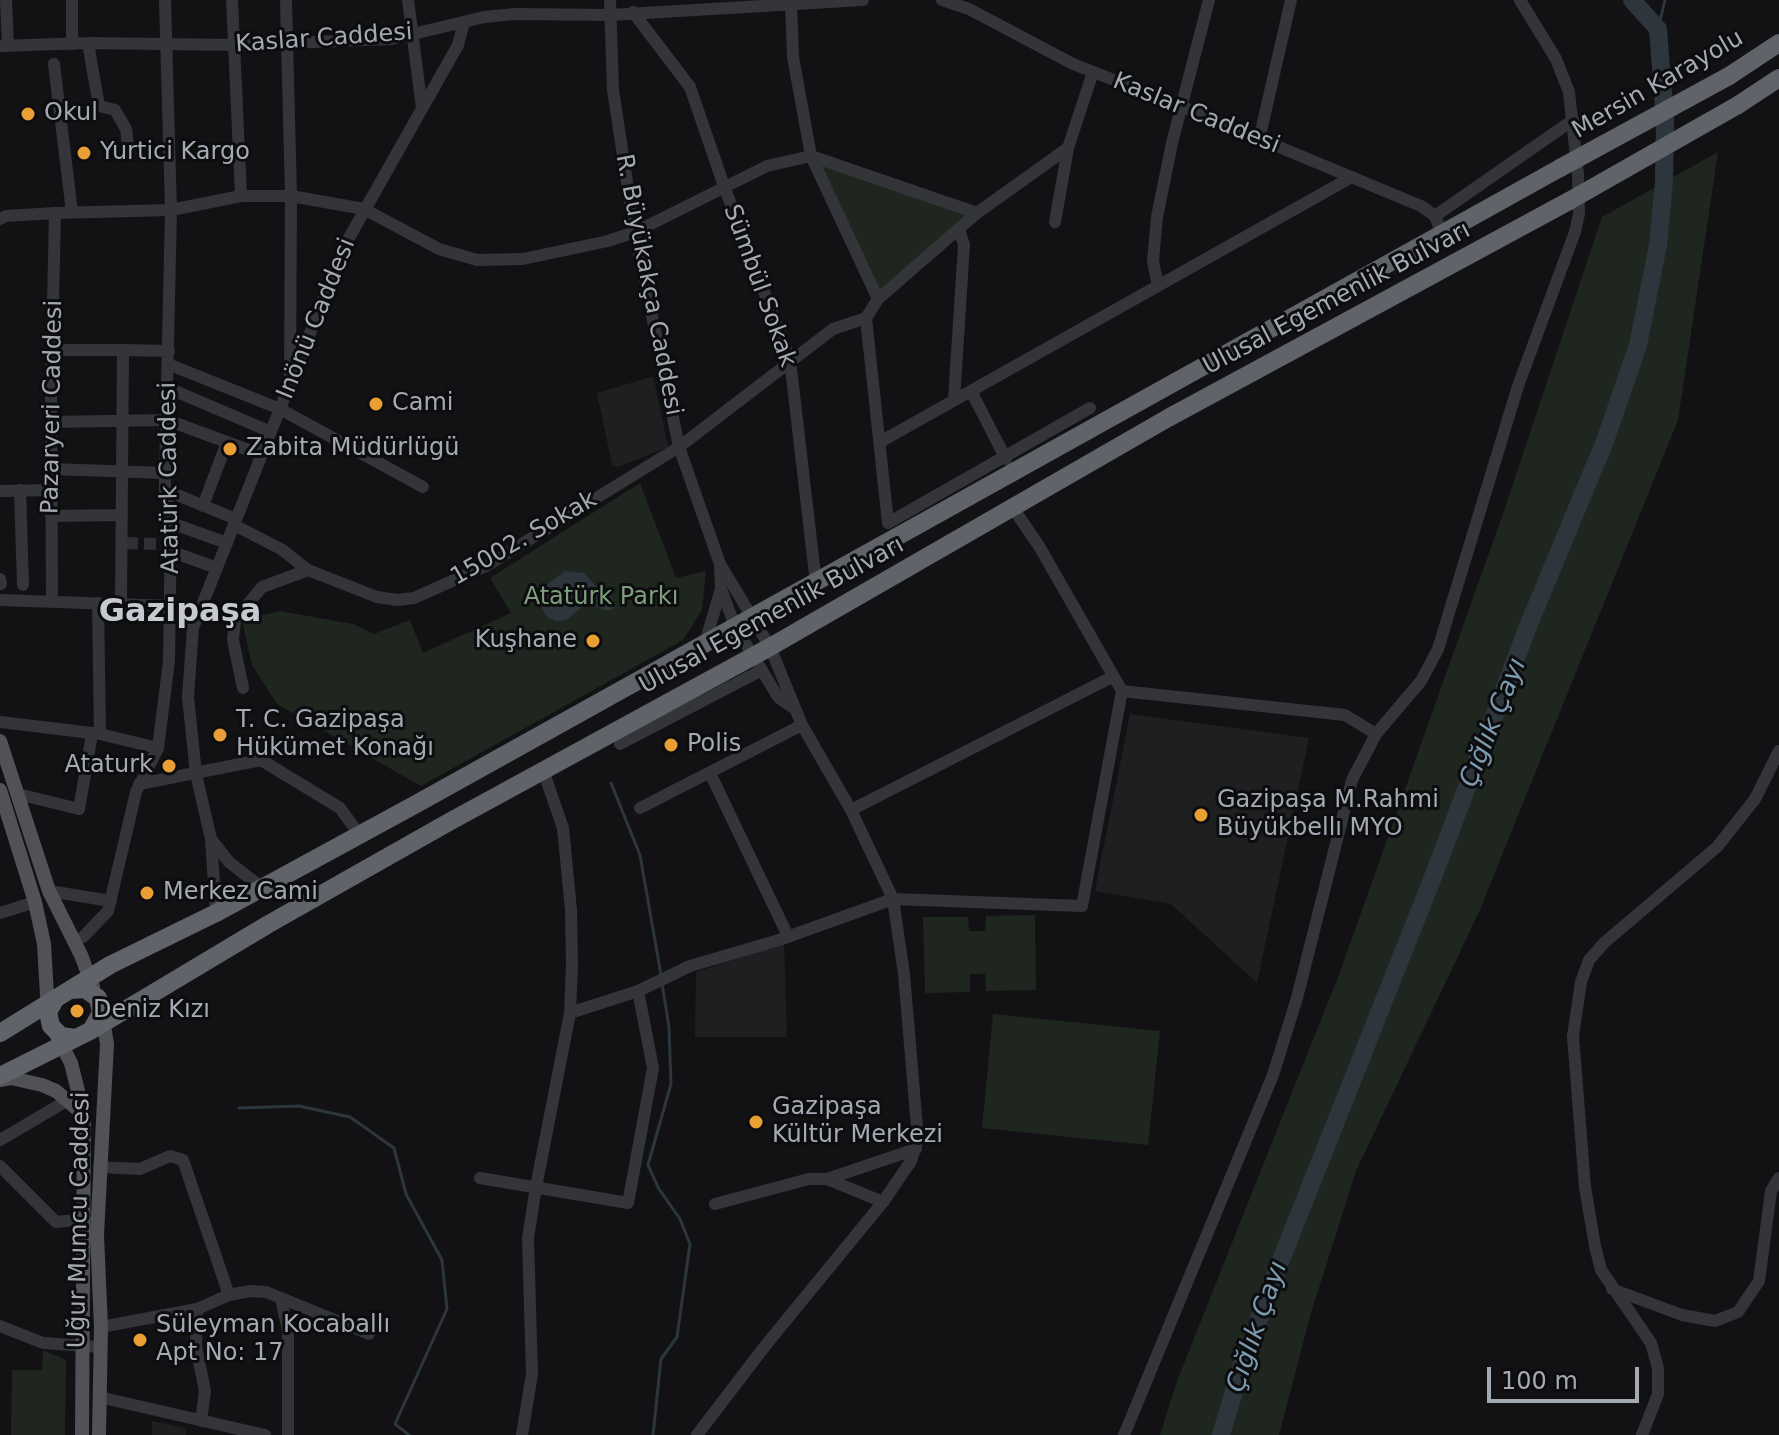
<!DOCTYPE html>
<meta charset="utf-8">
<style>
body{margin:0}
#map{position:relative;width:1779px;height:1435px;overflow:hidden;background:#121214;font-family:"DejaVu Sans",sans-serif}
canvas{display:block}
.scale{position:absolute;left:1487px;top:1367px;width:152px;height:36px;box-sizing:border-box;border:4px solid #a4aab4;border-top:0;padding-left:10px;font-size:24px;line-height:28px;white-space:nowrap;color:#a4aab4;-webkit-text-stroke:6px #0d0d0f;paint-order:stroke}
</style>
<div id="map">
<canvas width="1779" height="1435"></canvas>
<div class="scale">100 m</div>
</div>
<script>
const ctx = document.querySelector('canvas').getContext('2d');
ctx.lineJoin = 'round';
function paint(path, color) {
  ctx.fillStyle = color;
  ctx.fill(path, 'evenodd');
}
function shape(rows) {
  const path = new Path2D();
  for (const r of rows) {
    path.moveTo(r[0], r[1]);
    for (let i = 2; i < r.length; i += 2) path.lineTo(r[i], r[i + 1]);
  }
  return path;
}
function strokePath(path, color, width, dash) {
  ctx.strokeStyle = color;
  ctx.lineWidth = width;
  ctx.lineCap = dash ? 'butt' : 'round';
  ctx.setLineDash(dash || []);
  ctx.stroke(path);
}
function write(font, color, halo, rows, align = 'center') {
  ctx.font = font + ' "DejaVu Sans",sans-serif';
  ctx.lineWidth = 6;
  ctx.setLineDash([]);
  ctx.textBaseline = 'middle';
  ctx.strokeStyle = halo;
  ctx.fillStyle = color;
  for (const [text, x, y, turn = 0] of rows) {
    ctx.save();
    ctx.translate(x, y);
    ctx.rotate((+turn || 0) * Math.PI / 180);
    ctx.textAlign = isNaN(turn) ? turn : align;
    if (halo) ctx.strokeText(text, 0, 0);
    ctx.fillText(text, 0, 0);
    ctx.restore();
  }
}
const built = shape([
 [651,377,654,379,668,447,618,467,612,465,597,393],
 [1130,714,1309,738,1257,983,1171,904,1095,891],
 [784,943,787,1037,695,1037,696,972],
 [152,1421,186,1428,186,1435,152,1435]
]);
const green = shape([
 [1718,152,1678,420,1479,912,1356,1171,1311,1313,1279,1435,1160,1435,1177,1381,1340,972,1505,508,1602,217],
 [812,156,977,213,878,299],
 [640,483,676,578,706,571,702,610,683,640,421,786,277,704,252,665,242,620,280,611,353,624,374,634,410,620,423,653,511,613,490,578],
 [1035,915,1036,990,986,991,985,974,970,974,970,992,925,993,923,917,968,917,969,931,985,931,986,916],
 [993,1014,1160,1031,1148,1145,982,1128],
 [43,1350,66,1360,65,1435,11,1435,12,1370,42,1370]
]);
const water = shape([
 [565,571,584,573,601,592,609,593,616,604,612,610,604,610,588,602,566,620,556,621,547,617,538,602,548,584]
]);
const stream = shape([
 [1658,29,1665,0],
 [611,783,640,855,661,975],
 [239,1108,299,1106,350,1117,394,1148,406,1194,442,1260,447,1309,395,1424,409,1435],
 [653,1435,661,1359,677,1337,690,1244,680,1219,659,1189,648,1165,671,1084,669,1027,662,983]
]);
const river = shape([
 [1221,1435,1241,1368,1275,1275,1431,882,1529,624,1605,441,1638,345,1658,245,1664,181,1665,120,1658,29,1632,0]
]);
const minorTunnel = shape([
 [126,543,156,544]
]);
const minor = shape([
 [6,0,8,46],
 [232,0,241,196],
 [286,0,291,196,290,378],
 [408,0,422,108],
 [610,0,613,90,634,228,679,447,720,564,770,647,802,725,851,810,893,899,904,974,918,1139,911,1161,883,1202,765,1346,697,1435],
 [942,0,969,9,1073,64,1183,107,1421,206,1435,216,1442,234],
 [633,12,690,87,724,186,790,360,816,583],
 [88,43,99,106,115,110,126,129,128,145],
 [72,44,72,0],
 [0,46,88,43,236,45,392,39,484,17,515,14,611,15,863,0],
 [54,64,72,212],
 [1259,140,1291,0],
 [811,156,977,213],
 [811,156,878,299],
 [1435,216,1573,120],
 [0,219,6,216,55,213,171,210,241,196,291,196,364,209,439,249,477,260,523,259,608,241,635,232,767,166,811,156,793,57,791,4],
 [1055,222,1068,148,1093,72],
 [1158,286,1153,261,1157,217,1172,143,1209,0],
 [866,318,888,523,1090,408],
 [51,350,123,350],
 [168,364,280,409,423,487],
 [168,388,271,432],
 [971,391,1006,459],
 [954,400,964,245,959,229],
 [51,422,167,420,262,455],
 [880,442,1350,178],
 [51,469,165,473],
 [20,490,23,585],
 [165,490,236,519],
 [0,491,51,490],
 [203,506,227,442],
 [1013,508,1039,546,1122,691,1345,715,1376,734],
 [51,516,122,515],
 [171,523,227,543],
 [234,525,281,549,308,570,377,597,397,600,414,598,488,565,679,447,833,329,866,318,878,299,977,213,1068,148],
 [170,551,217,568],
 [720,568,721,589,735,626,778,697,795,709],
 [0,579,1,584],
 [0,600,171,606,179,617,193,628,188,697,196,774,211,839,216,913],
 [52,602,51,395,55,213],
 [98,603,100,734],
 [121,603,123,350,169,351],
 [193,628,345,245,458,45,464,22],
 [705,643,721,589],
 [243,688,233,640,235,620,262,587,308,570],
 [0,722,100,734,158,748],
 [620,744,762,670],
 [710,773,788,936],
 [139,784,261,760,340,808,359,834],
 [18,794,79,809,92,734],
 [640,808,802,725],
 [851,810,1112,677],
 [211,839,229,862,261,887],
 [49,891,111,901],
 [0,913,35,902],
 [83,937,108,911,136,792,158,748,169,661,171,523,165,490,165,473,171,210,165,0],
 [570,1013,638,991,690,966,779,940,893,899,1082,906,1122,691],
 [0,1140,68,1100],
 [0,1166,56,1222,85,1219],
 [99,1167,140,1169,170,1156,183,1160,229,1295],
 [480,1178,628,1203,653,1068,638,991],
 [827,1179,883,1202],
 [715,1204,809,1179,827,1179,916,1149],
 [1612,1289,1682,1315,1715,1321,1738,1312,1759,1281,1771,1191,1779,1178],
 [281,1298,369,1334],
 [197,1309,196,1347,205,1391,201,1421],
 [0,1326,43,1343,100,1347],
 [101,1327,197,1309,229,1295,250,1291,266,1292,281,1298,288,1331,288,1435],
 [99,1397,265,1435],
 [522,1435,532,1374,528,1238,536,1187,570,1013,572,965,571,910,563,828,543,770],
 [1124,1435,1273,1075,1297,998,1352,780,1376,734,1421,681,1438,649,1518,386,1575,232,1579,214,1578,175,1569,92,1556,59,1520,0],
 [1642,1435,1658,1394,1658,1368,1651,1343,1601,1270,1595,1246,1585,1187,1573,1036,1581,982,1589,960,1605,942,1717,847,1755,799,1779,751]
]);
const major = shape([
 [0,741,49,891,81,955,93,987],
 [0,790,35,902,44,944,48,1012],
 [57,1036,71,1063,84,1115,82,1435],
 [0,1080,11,1078,42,1085,56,1091,84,1115],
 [99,1435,101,1327,97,1235,107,1044,102,1014]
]);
const highway = shape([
 [1729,76,1779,43],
 [1738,105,1779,78],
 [70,990,85,989,98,998,101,1013,92,1029],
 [56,998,48,1012,51,1026,61,1036,75,1038],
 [0,1033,110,965,216,913,418,803,1560,168],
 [0,1076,90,1031,267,925,449,822,770,647,1168,418,1569,201]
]);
const highwayBridge = shape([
 [1560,168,1729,76],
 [1569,201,1738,105]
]);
const markers = [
 [28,114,8,"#ea9f34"],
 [84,153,8,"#ea9f34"],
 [376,404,8,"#ea9f34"],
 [230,449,8,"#ea9f34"],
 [593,641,8,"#ea9f34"],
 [220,735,8,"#ea9f34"],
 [671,745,8,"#ea9f34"],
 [169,766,8,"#ea9f34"],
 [1201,815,8,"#ea9f34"],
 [147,893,8,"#ea9f34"],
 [77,1011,8,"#ea9f34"],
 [756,1122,8,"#ea9f34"],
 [140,1340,8,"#ea9f34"]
];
const streetNames = [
 ["Kaslar Caddesi",324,39,-4],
 ["Mersin Karayolu",1658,85,-30],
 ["Kaslar Caddesi",1196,114,22],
 ["R. Büyükakça Caddesi",648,285,79],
 ["Sümbül Sokak",759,286,70],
 ["Ulusal Egemenlik Bulvarı",1337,299,-28],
 ["Inönü Caddesi",317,319,-68],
 ["Pazaryeri Caddesi",53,407,-89],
 ["Atatürk Caddesi",170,478,-91],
 ["15002. Sokak",524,539,-30],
 ["Ulusal Egemenlik Bulvarı",772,616,-29],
 ["Uğur Mumcu Caddesi",80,1220,-89]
];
const poiNames = [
 ["Okul",44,114],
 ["Yurtici Kargo",100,153],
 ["Cami",392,404],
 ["Zabita Müdürlügü",246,449],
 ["Kuşhane",577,641,"right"],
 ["T. C. Gazipaşa",236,721],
 ["Hükümet Konağı",236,749],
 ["Polis",687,745],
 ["Ataturk",153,766,"right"],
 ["Gazipaşa M.Rahmi",1217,801],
 ["Büyükbellı MYO",1217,829],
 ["Merkez Cami",163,893],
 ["Deniz Kızı",93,1011],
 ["Gazipaşa",772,1108],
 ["Kültür Merkezi",772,1136],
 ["Süleyman Kocaballı",156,1326],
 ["Apt No: 17",156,1354]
];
const parkNames = [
 ["Atatürk Parkı",601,598]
];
const waterNames = [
 ["Çığlık Çayı",1494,723,-68],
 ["Çığlık Çayı",1258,1327,-71]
];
const districtNames = [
 ["Gazipaşa",180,613]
];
paint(built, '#1e1f21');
paint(green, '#1f261f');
paint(water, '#2c363c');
strokePath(stream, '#2c363c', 3);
strokePath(river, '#2c363c', 18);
strokePath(minorTunnel, '#2f3034', 12, [12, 6]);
strokePath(minor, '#333539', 12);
strokePath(major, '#505258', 14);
strokePath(highway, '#606369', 18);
strokePath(highwayBridge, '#606369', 18);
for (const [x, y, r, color] of markers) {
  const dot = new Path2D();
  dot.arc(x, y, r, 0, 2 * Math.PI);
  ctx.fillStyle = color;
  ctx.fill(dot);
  strokePath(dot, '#0d0d0f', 3);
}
write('24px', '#a4aab4', '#0d0d0f', streetNames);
write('24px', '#a4aab4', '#0d0d0f', poiNames, 'left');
write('24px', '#7c9e7c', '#0d0d0f', parkNames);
write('italic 26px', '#7c9bae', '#0d0d0f', waterNames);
write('bold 32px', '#c5c9d0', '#0d0d0f', districtNames);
</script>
